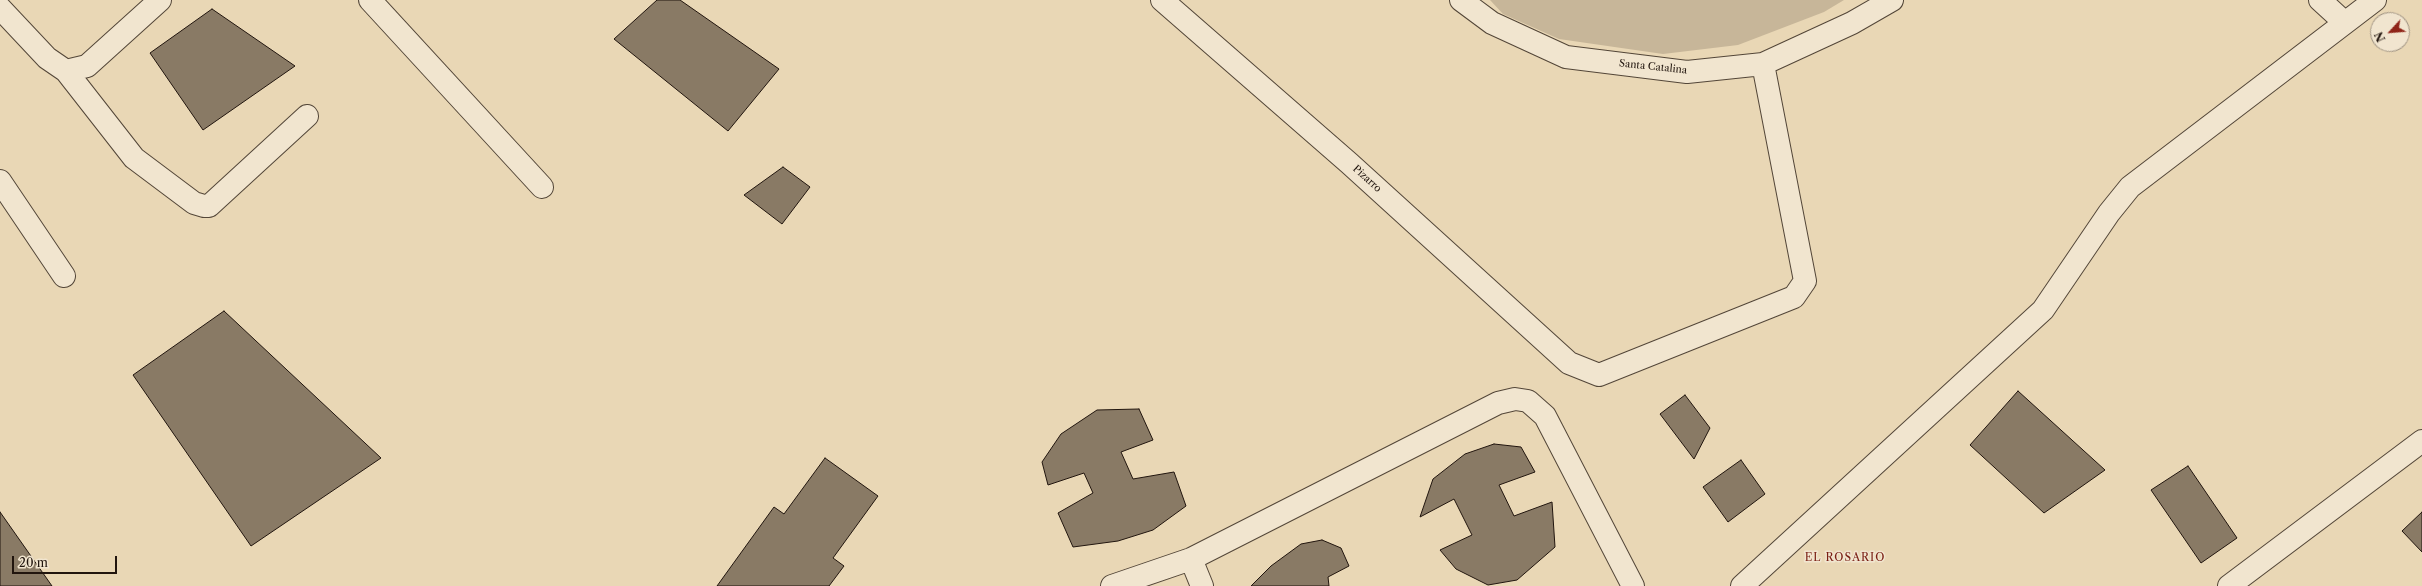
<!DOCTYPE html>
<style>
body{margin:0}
#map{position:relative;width:2422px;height:586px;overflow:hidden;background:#e9d7b5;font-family:"Libre Caslon Text",serif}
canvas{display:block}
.north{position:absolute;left:2370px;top:12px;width:40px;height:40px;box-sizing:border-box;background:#f1e5cf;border:1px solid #9e9282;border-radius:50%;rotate:244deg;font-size:11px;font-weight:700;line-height:16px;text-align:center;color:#21150e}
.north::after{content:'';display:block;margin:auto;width:14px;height:18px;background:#8f2418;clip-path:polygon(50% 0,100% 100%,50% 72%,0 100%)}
.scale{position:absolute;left:12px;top:556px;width:105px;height:18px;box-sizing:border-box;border:2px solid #21150e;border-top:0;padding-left:5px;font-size:12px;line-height:14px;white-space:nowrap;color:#21150e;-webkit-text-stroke:3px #f1e5cf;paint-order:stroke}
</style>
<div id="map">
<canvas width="2422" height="586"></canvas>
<div class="north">N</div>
<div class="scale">20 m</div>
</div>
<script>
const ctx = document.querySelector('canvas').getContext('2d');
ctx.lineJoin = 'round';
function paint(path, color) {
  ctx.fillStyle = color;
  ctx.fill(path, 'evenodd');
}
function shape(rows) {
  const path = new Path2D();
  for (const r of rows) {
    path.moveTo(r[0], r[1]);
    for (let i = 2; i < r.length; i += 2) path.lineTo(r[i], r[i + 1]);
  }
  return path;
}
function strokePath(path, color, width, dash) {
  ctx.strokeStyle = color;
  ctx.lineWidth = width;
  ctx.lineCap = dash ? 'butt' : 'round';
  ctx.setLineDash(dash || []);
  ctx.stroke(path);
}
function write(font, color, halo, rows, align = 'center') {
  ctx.font = font + ' "Libre Caslon Text",serif';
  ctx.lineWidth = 3;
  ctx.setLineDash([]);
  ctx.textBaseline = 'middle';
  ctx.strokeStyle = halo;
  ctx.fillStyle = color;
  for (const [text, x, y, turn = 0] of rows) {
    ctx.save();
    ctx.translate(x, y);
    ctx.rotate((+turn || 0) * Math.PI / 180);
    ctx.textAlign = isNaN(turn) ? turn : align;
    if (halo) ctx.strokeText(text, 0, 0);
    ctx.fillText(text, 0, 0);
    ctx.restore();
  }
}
const green = shape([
 [1490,0,1844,0,1824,12,1738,45,1663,54,1559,39,1503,14]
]);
const building = shape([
 [657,0,680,0,779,69,728,131,614,39,657,0],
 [212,9,295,66,203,130,150,53,212,9],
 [783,167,810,187,782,224,744,195,783,167],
 [224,311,381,458,251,546,133,375,224,311],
 [2018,391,2105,470,2044,513,1970,445,2018,391],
 [1685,395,1710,428,1694,459,1660,414,1685,395],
 [1139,409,1153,440,1121,452,1133,479,1174,472,1186,506,1153,530,1118,541,1073,547,1058,513,1093,493,1084,473,1048,485,1042,462,1061,434,1097,410,1139,409],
 [1494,444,1521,447,1535,472,1499,485,1514,516,1552,502,1555,547,1517,580,1488,585,1456,569,1440,550,1472,535,1454,499,1420,517,1433,479,1465,454,1494,444],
 [825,458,878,496,833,558,844,566,829,586,717,586,774,507,784,514,825,458],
 [1741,460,1765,494,1728,522,1703,487,1741,460],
 [2188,466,2237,538,2201,563,2151,490,2188,466],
 [0,512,52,586,0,586,0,512],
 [2422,512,2422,552,2402,531,2422,512],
 [1322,540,1341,548,1349,566,1328,577,1329,586,1251,586,1271,566,1301,544,1322,540]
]);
const minor = shape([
 [370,0,542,187],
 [1162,0,1349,163,1569,363,1599,375,1794,297,1805,281,1763,64],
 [1461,0,1492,23,1566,57,1687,72,1763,64,1852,23,1892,0],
 [2320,0,2344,22],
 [0,8,47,58,66,71,87,66,160,0],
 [66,71,134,158,194,203,204,206,209,206,307,116],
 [0,181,64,276],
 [1191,559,1202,586],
 [1112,586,1191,559,1498,403,1515,399,1528,401,1545,416,1633,586],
 [1742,586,2043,310,2109,213,2130,187,2375,0],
 [2229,586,2422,441]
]);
const streetNames = [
 ["Santa Catalina",1653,67,6],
 ["Pizarro",1367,179,42]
];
const neighbourhoodNames = [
 ["EL ROSARIO",1845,558]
];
paint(green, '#c7b699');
paint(building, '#897a65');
strokePath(building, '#21150e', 1);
strokePath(minor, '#534638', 24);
strokePath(minor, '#f1e5cf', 22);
write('10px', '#21150e', '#f1e5cf', streetNames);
ctx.letterSpacing = '1px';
write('11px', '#7a1f14', '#f1e5cf', neighbourhoodNames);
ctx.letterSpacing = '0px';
</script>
